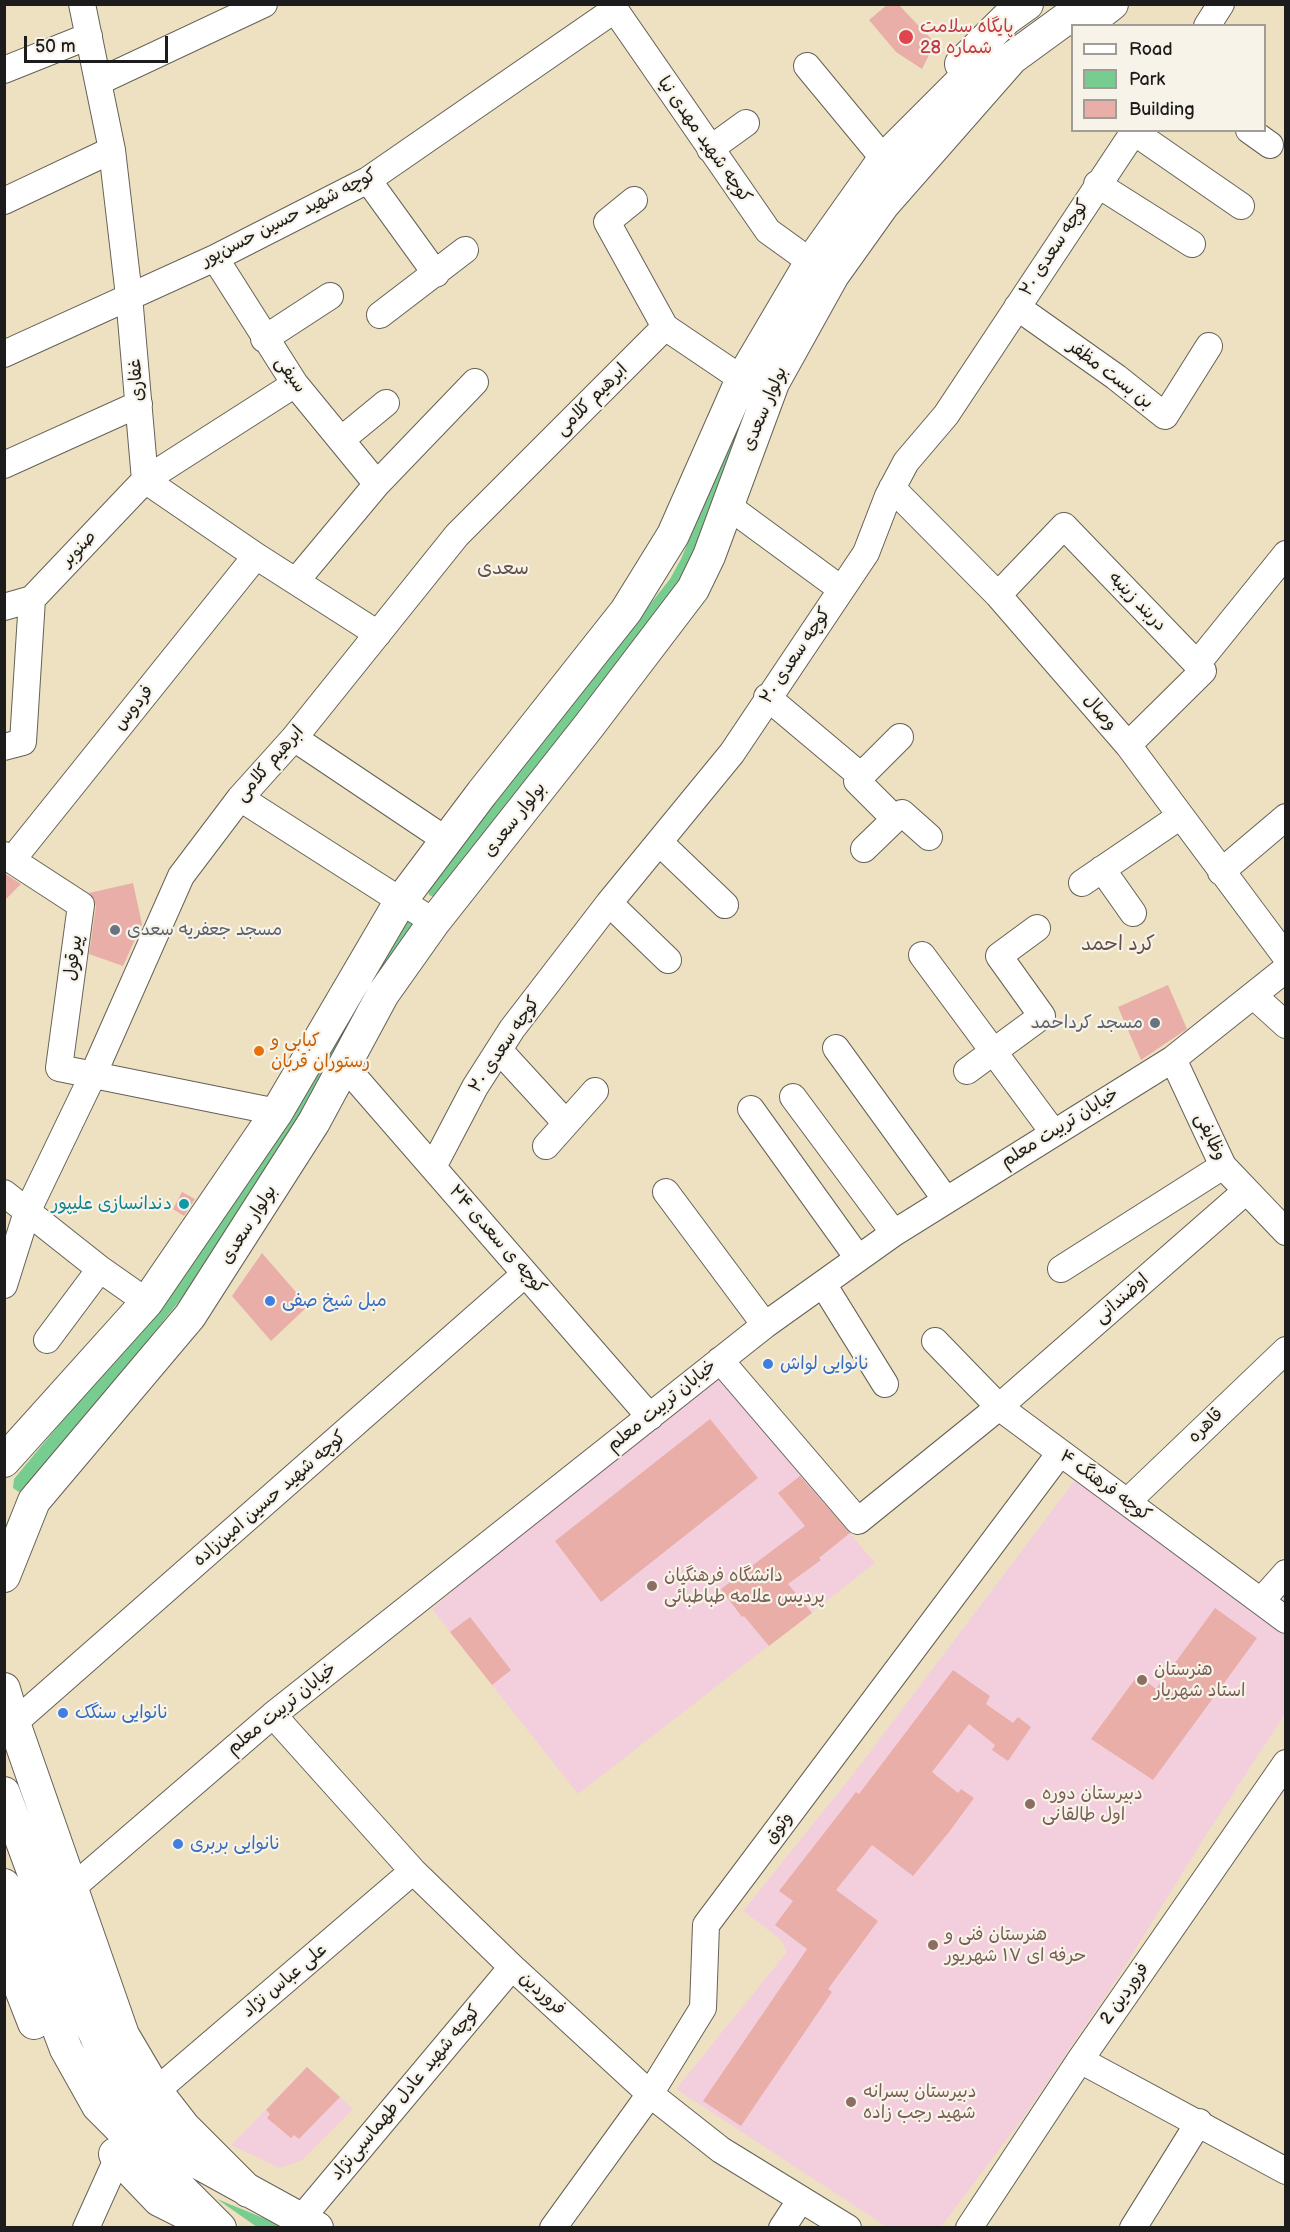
<!DOCTYPE html>
<meta charset="utf-8">
<style>
body{margin:0}
#map{position:relative;width:1290px;height:2232px;overflow:hidden;background:#ede1c1;font-family:"Balsamiq Sans",sans-serif}
canvas{display:block}
.frame{position:absolute;inset:0;border:6px solid #1c1c1c;pointer-events:none}
.legend{position:absolute;left:1071px;top:24px;width:195px;height:108px;box-sizing:border-box;background:#f7f3e8;border:2px solid #9f9d96;margin:0;padding:8px 10px;list-style:none;font-size:18px;color:#1c1c1c}
.legend li{display:flex;align-items:center;gap:12px;height:30px}
.legend b{width:30px;border:2px solid #9f9d96}
.scale{position:absolute;left:24px;top:36px;width:144px;height:27px;box-sizing:border-box;border:3px solid #1c1c1c;border-top:0;padding-left:8px;font-size:18px;line-height:21px;white-space:nowrap;color:#1c1c1c;-webkit-text-stroke:4px #f7f3e8;paint-order:stroke}
</style>
<div id="map">
<canvas width="1290" height="2232"></canvas>
<div class="frame"></div>
<ul class="legend">
<li><b style="height:8px;background:#fff"></b>Road</li>
<li><b style="height:16px;background:#77cc90"></b>Park</li>
<li><b style="height:16px;background:#e9aea8"></b>Building</li>
</ul>
<div class="scale">50 m</div>
</div>
<script>
const ctx = document.querySelector('canvas').getContext('2d');
ctx.lineJoin = 'round';
function paint(path, color) {
  ctx.fillStyle = color;
  ctx.fill(path, 'evenodd');
}
function shape(rows) {
  const path = new Path2D();
  for (const r of rows) {
    path.moveTo(r[0], r[1]);
    for (let i = 2; i < r.length; i += 2) path.lineTo(r[i], r[i + 1]);
  }
  return path;
}
function strokePath(path, color, width, dash) {
  ctx.strokeStyle = color;
  ctx.lineWidth = width;
  ctx.lineCap = dash ? 'butt' : 'round';
  ctx.setLineDash(dash || []);
  ctx.stroke(path);
}
function write(font, color, halo, rows, align = 'center') {
  ctx.font = font + ' "Balsamiq Sans","Playpen Sans Arabic",sans-serif';
  ctx.lineWidth = 4.5;
  ctx.setLineDash([]);
  ctx.textBaseline = 'middle';
  ctx.strokeStyle = halo;
  ctx.fillStyle = color;
  for (const [text, x, y, turn = 0] of rows) {
    ctx.save();
    ctx.translate(x, y);
    ctx.rotate((+turn || 0) * Math.PI / 180);
    ctx.textAlign = isNaN(turn) ? turn : align;
    if (halo) ctx.strokeText(text, 0, 0);
    ctx.fillText(text, 0, 0);
    ctx.restore();
  }
}
const built = shape([
 [719,1376,875,1563,578,1794,432,1609,509,1542],
 [1075,1480,1285,1631,1285,1714,1206,1835,1120,1974,1025,2115,941,2227,887,2227,676,2089,787,1952,780,1939,743,1911,854,1773],
 [307,2067,353,2109,302,2160,280,2168,231,2145]
]);
const green = shape([
 [810,280,680,587,434,897,429,895,428,888,434,878,670,579,681,559,705,502,724,448],
 [403,919,417,920,328,1072,193,1284,31,1485,19,1492,13,1488,14,1479,181,1278],
 [217,2199,261,2217,286,2227,257,2227]
]);
const building = shape([
 [888,4,898,4,935,43,922,69,896,52,869,20],
 [4,873,21,884,4,901],
 [133,883,142,924,123,966,89,954,96,906,89,893],
 [1168,985,1187,1029,1141,1060,1118,1007],
 [182,1192,195,1199,184,1216,173,1209],
 [262,1253,308,1306,271,1341,232,1296],
 [710,1419,758,1478,601,1602,555,1541],
 [800,1476,850,1533,819,1558,821,1560,788,1584,812,1613,769,1646,744,1616,742,1617,721,1589,805,1526,778,1493],
 [1215,1608,1257,1638,1153,1780,1091,1739,1138,1675,1156,1689],
 [470,1617,511,1670,492,1685,450,1632],
 [953,1670,990,1696,986,1704,1013,1723,1018,1717,1031,1727,1008,1761,992,1750,995,1745,969,1724,932,1772,958,1793,961,1789,974,1798,949,1832,913,1876,872,1845,836,1890,878,1921,828,1989,832,1992,741,2126,703,2101,807,1949,775,1925,793,1901,779,1891,856,1792,859,1794],
 [307,2067,340,2097,299,2139,294,2135,291,2138,267,2118,270,2114,266,2110]
]);
const minor = shape([
 [82,4,112,150,129,296,145,480,256,556,378,634],
 [611,4,768,231,811,262],
 [1207,26,1221,4],
 [807,66,884,159],
 [4,70,89,36],
 [98,82,264,4],
 [1249,130,1270,145],
 [1134,132,1241,206],
 [710,149,746,123],
 [368,180,436,274],
 [1097,184,1192,244],
 [634,200,607,222,665,327,742,379],
 [4,201,112,150],
 [215,258,295,384,377,484],
 [1017,307,1116,377,1165,416,1209,346],
 [380,315,465,250],
 [264,339,330,296],
 [4,354,215,258,368,180,614,10],
 [341,440,386,403],
 [4,465,139,404],
 [892,488,998,595,1128,745,1286,957],
 [728,506,841,589],
 [296,581,377,484,475,382],
 [998,595,1064,526,1197,664,1203,671,1128,745],
 [4,607,32,599,145,480,295,384],
 [1197,664,1286,554],
 [767,697,861,776,857,781,895,819,902,813,929,837],
 [294,738,446,840],
 [4,747,23,742,32,599],
 [861,776,900,737],
 [240,798,434,922],
 [659,842,725,905],
 [864,849,895,819],
 [4,855,81,905,59,1068,277,1112],
 [12,860,256,556],
 [1102,869,1133,913],
 [1221,872,1286,817],
 [1082,883,1179,817],
 [609,903,668,960],
 [922,955,1053,1132],
 [1254,996,1286,1025],
 [836,1048,946,1200],
 [499,1050,565,1122],
 [1173,1059,1223,1166,1286,1232],
 [343,1064,650,1417],
 [967,1071,1042,1016,999,956,1037,928],
 [793,1097,894,1233],
 [751,1109,858,1258],
 [546,1146,595,1091],
 [433,1167,475,1087,512,1029,609,903,732,753,866,553,888,496,906,462,946,415,1135,130],
 [666,1192,765,1325],
 [4,1193,100,1269,147,1302],
 [1061,1269,1223,1166],
 [823,1284,885,1384],
 [4,1285,27,1212,92,1077,181,876,240,798,294,738,457,535,665,327],
 [47,1340,100,1269],
 [935,1341,999,1407,1286,1620],
 [720,1360,858,1521,999,1407,1246,1191],
 [1127,1502,1286,1350],
 [1261,1601,1286,1573],
 [273,1715,413,1871,512,1967,650,2094,721,2150,848,2228],
 [14,1723,525,1274],
 [72,1888,273,1715,765,1325,894,1233,1173,1059,1286,969],
 [1080,2060,1286,2171],
 [156,2091,413,1871],
 [300,2220,512,1967],
 [86,2228,118,2157],
 [553,2228,650,2094,703,2008,706,1925,1060,1453],
 [782,2228,801,2199],
 [969,2228,1080,2060,1286,1763],
 [1133,2228,1199,2122]
]);
const major = shape([
 [1084,26,1112,4],
 [961,64,1006,19,1027,4],
 [4,1461,147,1302,277,1112,400,902,482,793,626,611,673,535,742,379,811,262,884,159,987,56],
 [4,1576,34,1501,190,1316,314,1122,383,994,434,922,588,727,693,589,709,556,773,383,833,275,883,205,1012,58,1086,4],
 [4,1689,14,1723,123,2035,156,2091,184,2127,248,2191],
 [4,1793,85,2012,104,2054,129,2096,170,2143,197,2162,317,2228],
 [4,1885,66,2049,98,2106,220,2228],
 [4,1946,34,2023],
 [115,2154,159,2200,205,2223]
]);
const markers = [
 [906,37,8,"#e0444e"],
 [115,930,6,"#6b7280"],
 [1155,1023,6,"#6b7280"],
 [259,1051,6,"#e8710a"],
 [184,1204,6,"#0f9aa8"],
 [270,1301,6,"#3f7fe0"],
 [768,1364,6,"#3f7fe0"],
 [652,1586,6,"#8d6e63"],
 [1142,1680,6,"#8d6e63"],
 [63,1713,6,"#3f7fe0"],
 [1030,1804,6,"#8d6e63"],
 [178,1844,6,"#3f7fe0"],
 [933,1945,6,"#8d6e63"],
 [851,2102,6,"#8d6e63"]
];
const healthNames = [
 ["پایگاه سلامت",920,27],
 ["شماره 28",920,48]
];
const streetNames = [
 ["کوچه شهید مهدی نیا",704,140,55],
 ["کوچه شهید حسین حسن‌پور",289,218,-27],
 ["کوچه سعدی ۲۰",1055,248,-57],
 ["سیفی",290,375,54],
 ["بن بست مظفر",1110,375,37],
 ["غفاری",137,380,-95],
 ["ابرهیم کلامی",592,400,-45],
 ["بولوار سعدی",765,409,-67],
 ["صنوبر",79,549,-46],
 ["دربند زینبه",1137,602,46],
 ["کوچه سعدی ۲۰",796,656,-56],
 ["فردوس",134,708,-51],
 ["وصال",1100,713,49],
 ["ابرهیم کلامی",270,764,-49],
 ["بولوار سعدی",515,820,-52],
 ["پیرقول",74,958,-82],
 ["کوچه سعدی ۲۰",505,1045,-56],
 ["خیابان تربیت معلم",1060,1128,-32],
 ["وظایفی",1210,1137,64],
 ["بولوار سعدی",249,1225,-58],
 ["کوچه ی سعدی ۲۴",497,1240,49],
 ["اوضندانی",1122,1299,-41],
 ["خیابان تربیت معلم",662,1406,-39],
 ["قاهره",1206,1426,-44],
 ["کوچه فرهنگ ۴",1105,1486,36],
 ["کوچه شهید حسین امین‌زاده",270,1499,-41],
 ["خیابان تربیت معلم",282,1709,-39],
 ["وثوق",779,1828,-53],
 ["علی عباس نژاد",285,1981,-40],
 ["فروردین",542,1994,42],
 ["فروردین 2",1125,1994,-55],
 ["کوچه شهید عادل طهماسبی‌نژاد",406,2093,-50]
];
const worshipNames = [
 ["مسجد جعفریه سعدی",127,930],
 ["مسجد کرداحمد",1143,1023,"right"]
];
const foodNames = [
 ["کبابی و",271,1041],
 ["رستوران قربان",271,1062]
];
const cultureNames = [
 ["دندانسازی علیپور",172,1204]
];
const shopNames = [
 ["مبل شیخ صفی",282,1301],
 ["نانوایی لواش",780,1364],
 ["نانوایی سنگک",75,1713],
 ["نانوایی بربری",190,1844]
];
const educationNames = [
 ["دانشگاه فرهنگیان",664,1576],
 ["پردیس علامه طباطبائی",664,1597],
 ["هنرستان",1154,1670],
 ["استاد شهریار",1154,1691],
 ["دبیرستان دوره",1042,1794],
 ["اول طالقانی",1042,1815],
 ["هنرستان فنی و",945,1935],
 ["حرفه ای ۱۷ شهریور",945,1956],
 ["دبیرستان پسرانه",863,2092],
 ["شهید رجب زاده",863,2113]
];
const neighbourhoodNames = [
 ["سعدی",503,569],
 ["کرد احمد",1118,945]
];
paint(built, '#f3cfde');
paint(green, '#77cc90');
paint(building, '#e9aea8');
strokePath(minor, '#656156', 28);
strokePath(major, '#656156', 34);
strokePath(minor, '#fff', 26);
strokePath(major, '#fff', 32);
for (const [x, y, r, color] of markers) {
  const dot = new Path2D();
  dot.arc(x, y, r, 0, 2 * Math.PI);
  ctx.fillStyle = color;
  ctx.fill(dot);
  strokePath(dot, '#f7f3e8', 2);
}
write('18px', '#be3a42', '#f7f3e8', healthNames, 'left');
write('18px', '#1c1c1c', '#f7f3e8', streetNames);
write('18px', '#5b616d', '#f7f3e8', worshipNames, 'left');
write('18px', '#c56008', '#f7f3e8', foodNames, 'left');
write('18px', '#0d838f', '#f7f3e8', cultureNames, 'right');
write('18px', '#366cbe', '#f7f3e8', shopNames, 'left');
write('18px', '#785e54', '#f7f3e8', educationNames, 'left');
write('20px', '#644f4d', '#f7f3e8', neighbourhoodNames);
</script>
